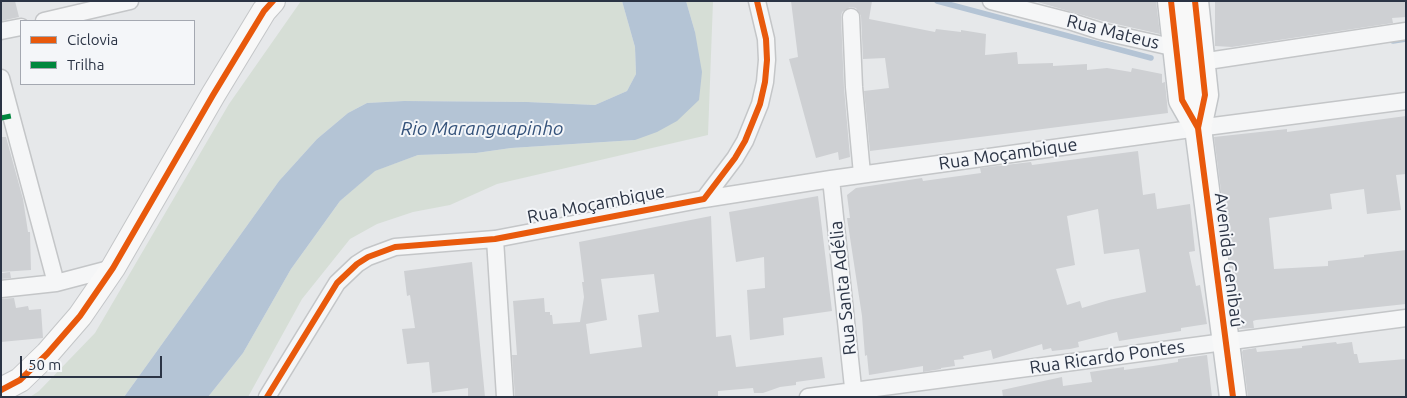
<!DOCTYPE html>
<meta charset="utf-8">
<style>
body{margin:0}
#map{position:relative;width:1407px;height:398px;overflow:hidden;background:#e6e8ea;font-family:Ubuntu,sans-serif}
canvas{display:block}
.frame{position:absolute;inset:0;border:2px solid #2b3445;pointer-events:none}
.legend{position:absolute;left:20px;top:20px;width:175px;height:65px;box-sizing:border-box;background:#f4f6f9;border:1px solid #a4a8b1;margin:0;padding:6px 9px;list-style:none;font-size:15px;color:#2b3445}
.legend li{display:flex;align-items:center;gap:10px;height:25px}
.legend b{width:25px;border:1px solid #a4a8b1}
.scale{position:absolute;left:20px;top:356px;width:142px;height:22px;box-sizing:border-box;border:2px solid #2b3445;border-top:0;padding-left:6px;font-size:15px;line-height:18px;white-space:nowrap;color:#2b3445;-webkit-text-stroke:4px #f4f6f9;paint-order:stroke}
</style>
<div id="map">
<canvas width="1407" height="398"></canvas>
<div class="frame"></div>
<ul class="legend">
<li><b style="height:6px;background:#e8590c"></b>Ciclovia</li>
<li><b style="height:6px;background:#00873e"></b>Trilha</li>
</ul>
<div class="scale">50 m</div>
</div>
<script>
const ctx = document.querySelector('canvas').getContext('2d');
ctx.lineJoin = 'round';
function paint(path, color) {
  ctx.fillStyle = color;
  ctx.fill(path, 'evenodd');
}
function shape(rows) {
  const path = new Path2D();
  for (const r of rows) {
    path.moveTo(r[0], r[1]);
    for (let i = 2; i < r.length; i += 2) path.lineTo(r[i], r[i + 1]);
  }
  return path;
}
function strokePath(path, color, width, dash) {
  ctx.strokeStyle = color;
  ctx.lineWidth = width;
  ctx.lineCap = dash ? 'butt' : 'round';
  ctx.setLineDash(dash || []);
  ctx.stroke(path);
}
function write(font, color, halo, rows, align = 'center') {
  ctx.font = font + ' Ubuntu,sans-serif';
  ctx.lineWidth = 4;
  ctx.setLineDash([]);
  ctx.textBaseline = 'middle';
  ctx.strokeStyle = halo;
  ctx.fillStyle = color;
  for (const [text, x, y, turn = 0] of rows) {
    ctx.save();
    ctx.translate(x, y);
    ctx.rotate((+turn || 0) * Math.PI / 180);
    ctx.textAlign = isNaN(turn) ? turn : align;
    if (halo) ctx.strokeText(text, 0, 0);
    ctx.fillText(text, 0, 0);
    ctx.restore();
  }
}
const green = shape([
 [301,1,622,1,635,47,636,74,627,91,595,105,527,102,404,101,367,103,348,113,317,139,279,181,124,397,30,397,39,391,95,333,229,104],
 [686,1,713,1,708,135,497,184,450,205,413,212,377,224,350,239,302,299,248,397,208,397,243,353,291,269,340,201,374,171,418,155,476,153,511,148,635,140,695,32]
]);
const water = shape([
 [622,1,686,1,695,32,702,72,699,100,677,121,657,132,635,140,511,148,476,153,418,155,375,171,340,201,291,269,243,353,208,397,124,397,279,181,317,139,348,113,367,103,404,101,527,102,595,105,627,91,636,74,635,47]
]);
const stream = shape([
 [937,1,1151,58],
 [1393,41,1406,39]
]);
const building = shape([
 [1,1,15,1,19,17,1,21],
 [791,1,872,1,869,19,935,32,936,29,961,32,961,30,986,34,985,55,1017,52,1018,64,1053,63,1053,66,1087,64,1087,70,1107,68,1131,72,1132,68,1162,74,1162,83,1165,82,1168,113,870,151,864,91,889,88,885,58,863,59,861,16,856,8,850,7,842,12,841,17,844,88,850,157,839,160,838,152,816,158,789,59,798,57],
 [1034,1,1156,1,1160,34,1103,21],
 [1215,1,1406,1,1406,17,1392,18,1393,23,1232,47,1215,46],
 [1406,116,1406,174,1396,175,1401,210,1367,214,1364,189,1330,194,1332,209,1269,218,1274,269,1328,266,1328,261,1364,257,1364,255,1406,250,1406,304,1256,320,1253,321,1254,328,1239,329,1214,137,1287,129,1287,132],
 [1,137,6,137,23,199,28,232,30,232,31,270,1,272],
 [1138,151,1143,195,1155,193,1157,209,1190,204,1195,251,1189,252,1196,286,1200,285,1207,324,1181,328,1181,331,1119,341,1117,332,1078,342,1079,347,1070,349,1052,351,1051,348,1043,350,1042,344,993,359,991,350,963,356,964,359,954,360,955,366,941,368,941,369,923,372,923,366,869,375,867,355,865,356,862,316,847,218,850,218,847,195,856,188,922,178,923,181,981,173,980,168,1031,162,1032,165],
 [1098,209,1104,254,1139,249,1146,292,1109,300,1082,308,1080,301,1067,305,1056,269,1075,265,1067,216],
 [818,196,832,311,783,318,784,335,750,340,747,290,765,288,764,257,736,262,729,212],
 [711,216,716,337,731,335,736,367,822,357,825,378,796,382,796,385,780,387,763,393,754,393,753,388,718,391,718,397,515,397,512,355,517,355,513,301,544,298,545,312,550,312,550,315,552,315,553,324,580,322,584,297,582,282,584,282,579,242],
 [654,274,659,312,638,315,642,347,590,354,586,324,607,320,601,279],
 [472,262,485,397,468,397,468,388,432,393,429,362,407,364,402,329,415,328,410,295,407,296,404,271],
 [10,272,11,278,1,279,1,273],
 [14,298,16,308,28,306,29,310,41,309,43,338,1,342,1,299],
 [1336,342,1337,344,1352,342,1354,354,1357,354,1359,363,1406,359,1406,397,1248,397,1242,352,1243,350,1256,348,1257,352,1302,348,1302,346],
 [1207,355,1212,397,1003,397,1002,390,1062,377,1063,386,1092,382,1090,372,1124,367,1124,370,1153,366,1178,362,1178,359]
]);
const minor = shape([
 [991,1,1069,21,1100,31,1176,48],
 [851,17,854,87,862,174],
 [44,21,130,1],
 [1,31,21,27],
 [1201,62,1406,31],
 [1,78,56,283],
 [831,179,854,397],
 [704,199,735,158,745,141,760,104,765,82,767,60,766,39,757,1],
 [495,239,505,397],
 [1,289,56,283,113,268],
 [267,397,337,283,357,264,368,257,395,247,495,239,704,199,831,179,1198,128,1406,101],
 [808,397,1406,318]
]);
const secondary = shape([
 [1,390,20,380,47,354,80,316,113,268,213,95,264,11,273,1]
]);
const primary = shape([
 [1171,1,1182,100,1198,128],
 [1195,1,1205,95,1198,128,1233,397]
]);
const quiet = shape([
 [1,118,11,116]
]);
const cycleway = shape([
 [1171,1,1182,100,1198,128],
 [1195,1,1205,95,1198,128,1233,397],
 [1,390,20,380,47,354,80,316,113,268,213,95,264,11,273,1],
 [267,397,337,283,357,264,368,257,395,247,495,239,704,199,735,158,745,141,760,104,765,82,767,60,766,39,757,1]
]);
const streetNames = [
 ["Rua Mateus",1113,32,14],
 ["Rua Moçambique",1008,154,-8],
 ["Rua Moçambique",596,204,-11],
 ["Avenida Genibaú",1229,260,83],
 ["Rua Santa Adélia",843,288,-96],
 ["Rua Ricardo Pontes",1107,357,-8]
];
const waterNames = [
 ["Rio Maranguapinho",482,129]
];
paint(green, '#d6ded6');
paint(water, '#b4c4d5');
strokePath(stream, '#b4c4d5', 5.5);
paint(building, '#ced0d3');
strokePath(minor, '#c4c6c8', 19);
strokePath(secondary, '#c4c6c8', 26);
strokePath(primary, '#c2c5c8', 29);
strokePath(minor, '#f5f6f7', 16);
strokePath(secondary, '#f8f8f8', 24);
strokePath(primary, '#f8f8f8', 26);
strokePath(quiet, '#00873e', 5, [10, 5]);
strokePath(cycleway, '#e8590c', 6);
write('18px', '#2b3445', '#f4f6f9', streetNames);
write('italic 19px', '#34527a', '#f4f6f9', waterNames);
</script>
